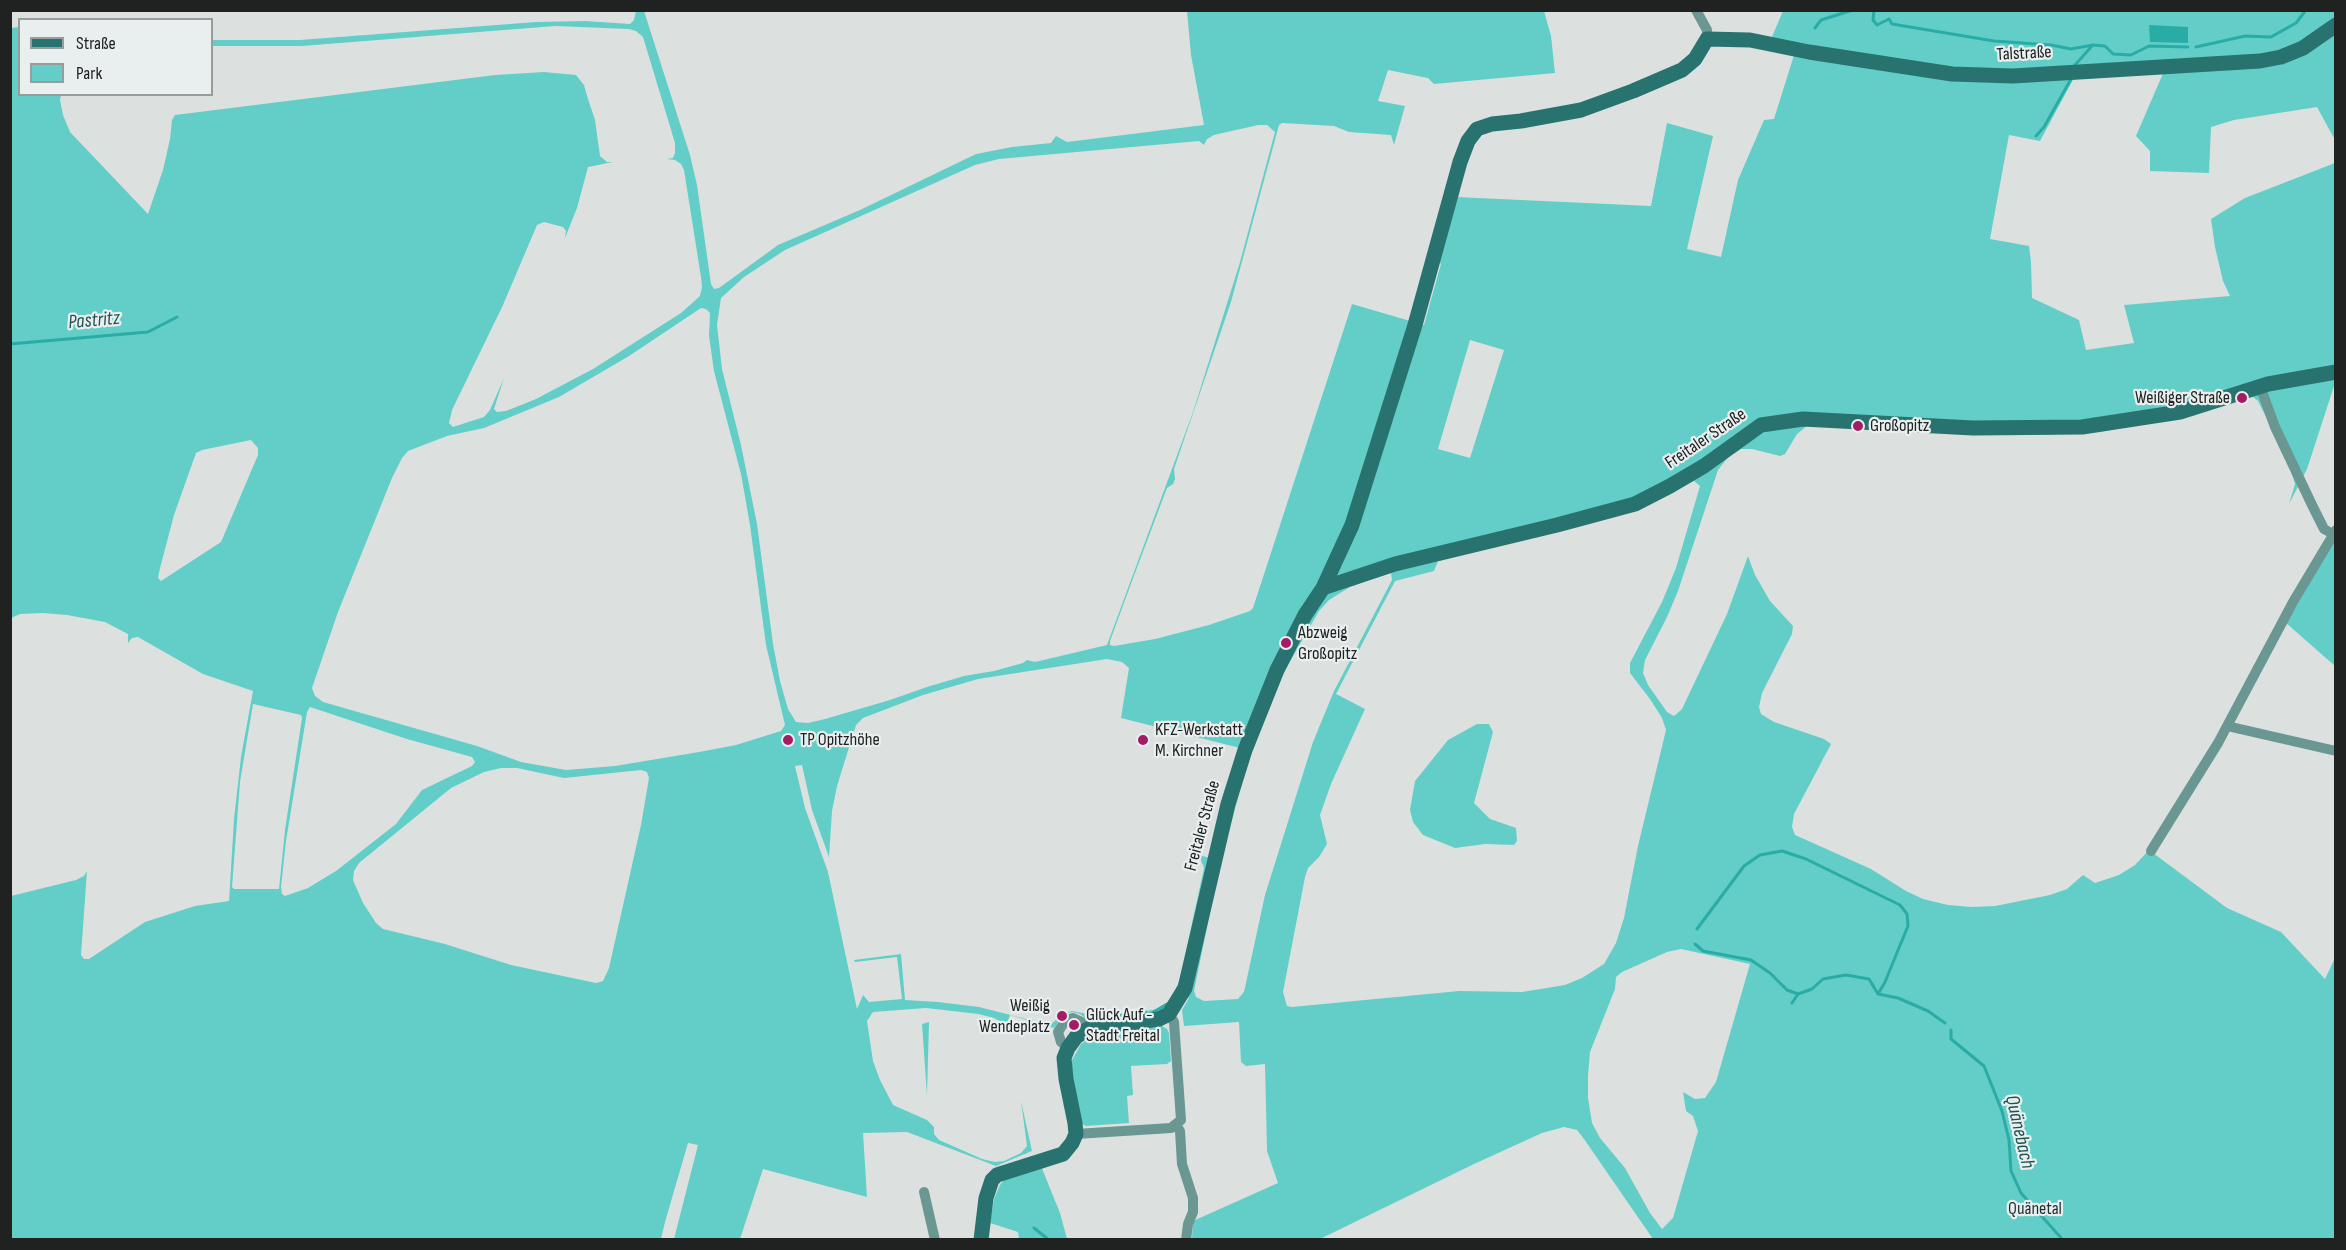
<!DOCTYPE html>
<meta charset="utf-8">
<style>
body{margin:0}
#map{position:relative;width:2346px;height:1250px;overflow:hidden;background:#dce1e0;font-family:"Sofia Sans Condensed",sans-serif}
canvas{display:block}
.frame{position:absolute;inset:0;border:12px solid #202222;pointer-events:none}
.legend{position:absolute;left:18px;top:18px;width:195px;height:78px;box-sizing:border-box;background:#e9eeee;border:2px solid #999c9c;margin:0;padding:8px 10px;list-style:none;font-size:18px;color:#202222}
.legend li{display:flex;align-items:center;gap:12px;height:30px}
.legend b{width:30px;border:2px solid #999c9c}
</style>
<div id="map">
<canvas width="2346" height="1250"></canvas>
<div class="frame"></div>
<ul class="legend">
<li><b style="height:8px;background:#28736f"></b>Straße</li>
<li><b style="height:16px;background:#62cec7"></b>Park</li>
</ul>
</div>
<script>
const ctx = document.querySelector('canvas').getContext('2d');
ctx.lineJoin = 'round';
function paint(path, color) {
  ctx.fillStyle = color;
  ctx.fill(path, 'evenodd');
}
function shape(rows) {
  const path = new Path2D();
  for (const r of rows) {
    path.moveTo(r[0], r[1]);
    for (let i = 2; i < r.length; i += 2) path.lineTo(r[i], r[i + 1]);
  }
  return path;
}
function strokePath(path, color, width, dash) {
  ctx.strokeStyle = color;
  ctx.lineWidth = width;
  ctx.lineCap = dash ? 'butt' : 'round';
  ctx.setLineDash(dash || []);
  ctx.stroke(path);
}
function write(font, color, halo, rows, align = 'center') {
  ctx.font = font + ' "Sofia Sans Condensed",sans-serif';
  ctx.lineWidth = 4.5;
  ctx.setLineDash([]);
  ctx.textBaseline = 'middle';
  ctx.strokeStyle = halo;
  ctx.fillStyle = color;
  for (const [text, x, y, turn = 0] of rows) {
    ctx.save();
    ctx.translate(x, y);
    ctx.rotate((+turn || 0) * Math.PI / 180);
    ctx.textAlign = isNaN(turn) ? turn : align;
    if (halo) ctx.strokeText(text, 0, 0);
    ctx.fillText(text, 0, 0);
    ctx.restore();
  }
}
const green = shape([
 [636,11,644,11,690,155,697,185,711,284,714,289,719,288,778,245,860,210,976,154,1012,147,1051,143,1056,136,1067,142,1204,125,1191,55,1187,11,1544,11,1551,36,1555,73,1434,84,1428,78,1388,70,1378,101,1405,106,1394,145,1391,135,1349,132,1334,126,1282,123,1279,125,1231,302,1174,469,1175,479,1173,484,1167,488,1132,581,1110,641,1110,645,1114,646,1155,639,1209,625,1250,611,1253,608,1352,304,1424,325,1441,264,1438,260,1456,197,1651,206,1667,123,1713,136,1687,249,1721,257,1738,180,1764,120,1774,119,1794,55,1771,39,1783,11,2335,11,2335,140,2317,107,2234,120,2211,127,2209,173,2150,171,2150,151,2136,136,2164,71,2075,76,2040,141,2009,135,1990,239,2029,246,2031,262,2032,298,2079,320,2086,350,2134,343,2124,305,2230,296,2223,281,2215,247,2211,219,2245,198,2335,163,2335,383,2307,469,2289,504,2295,484,2291,471,2268,421,2258,401,2253,397,2247,397,2183,416,2100,432,2035,435,1808,425,1797,434,1785,454,1780,456,1752,449,1741,449,1729,456,1718,470,1678,591,1667,617,1645,660,1643,673,1648,685,1667,712,1674,716,1682,709,1727,614,1748,556,1755,575,1770,601,1793,626,1792,634,1762,693,1759,707,1761,714,1774,722,1824,739,1831,744,1794,814,1792,827,1795,835,1871,869,1906,891,1923,899,1948,905,1972,907,1995,906,2050,895,2067,889,2083,875,2095,883,2119,875,2135,865,2149,850,2227,908,2281,932,2325,979,2335,958,2335,1239,1653,1239,1584,1139,1577,1130,1564,1127,1542,1133,1474,1164,1320,1239,1192,1239,1193,1221,1278,1183,1267,1151,1265,1064,1246,1066,1241,1062,1239,1022,1184,1026,1182,1010,1189,998,1180,993,1161,1014,1093,1024,1080,1014,1072,1012,1064,1014,1054,1028,1010,1015,1008,1021,1003,1023,994,1018,979,1014,926,1008,873,1012,867,1021,873,1061,880,1080,893,1105,927,1120,934,1127,934,1134,939,1140,982,1159,995,1162,1004,1161,1021,1153,1027,1146,1021,1101,1032,1151,996,1166,907,1132,863,1133,867,1197,763,1169,740,1239,674,1239,698,1145,688,1143,665,1222,661,1239,11,1239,11,896,76,880,84,876,87,871,81,955,84,959,89,959,145,922,195,906,229,901,234,819,241,757,253,691,203,674,138,637,132,638,128,643,128,634,105,622,67,615,43,613,20,614,11,618,11,28,19,27,20,94,61,95,60,100,63,115,70,132,148,214,163,170,170,139,172,120,175,115,495,75,544,72,576,75,584,85,588,99,595,120,600,156,607,162,613,162,588,167,577,208,565,238,566,231,563,227,544,222,537,225,503,305,452,410,449,423,453,427,484,417,490,410,504,378,494,409,497,412,506,411,536,399,593,369,681,313,700,296,702,287,701,277,684,170,681,164,675,160,667,159,673,158,675,153,675,143,643,37,636,31,629,29,555,26,302,46,212,46,212,40,300,40,536,22,585,21,630,24,634,20],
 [1258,125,1267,125,1275,132,1240,262,1193,412,1107,645,1035,662,1027,660,1023,663,994,671,964,676,927,687,890,700,825,719,808,723,796,722,788,709,780,681,773,644,757,524,741,445,722,369,717,325,721,298,744,277,785,250,975,165,999,159,1199,141,1204,145,1207,139,1214,135],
 [701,308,706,309,710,313,709,336,714,371,741,474,750,525,766,645,785,725,781,731,736,745,699,752,615,766,566,770,521,762,477,746,323,702,315,696,312,688,338,612,392,478,402,458,408,451,447,436,484,428,559,397,629,356],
 [1470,340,1504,350,1470,458,1438,449],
 [251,440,258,448,258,455,221,542,161,581,158,578,160,568,174,515,196,453,202,450],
 [1694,481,1700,486,1676,568,1662,602,1630,663,1630,673,1650,699,1662,718,1666,730,1638,846,1624,918,1616,943,1604,964,1582,978,1565,985,1522,992,1459,991,1292,1007,1287,1006,1283,992,1305,877,1308,868,1319,857,1327,844,1320,815,1331,784,1365,709,1336,694,1395,581,1434,571,1438,561,1678,488],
 [1388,573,1391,573,1392,580,1334,691,1313,742,1265,895,1244,992,1238,999,1204,1001,1196,997,1194,991,1220,863,1251,751,1284,672,1319,611,1329,600,1350,587],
 [1107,659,1122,662,1129,668,1121,718,1240,748,1210,858,1199,855,1204,868,1180,979,1172,998,1164,1006,1153,1010,1098,1016,1072,1011,1064,1013,1050,1025,979,1007,938,1002,905,1000,901,954,854,960,855,962,897,957,902,999,869,1002,863,995,857,1009,828,872,805,808,795,766,802,765,812,810,829,857,832,811,837,786,856,725,863,718,923,695,978,679],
 [253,704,301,715,302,718,285,830,279,889,234,889,232,887,240,782],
 [310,707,407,739,472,757,475,762,472,766,422,790,396,824,336,871,308,888,285,896,282,894,281,887,286,841,307,712],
 [501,768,517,768,564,778,641,770,647,772,649,778,641,825,609,968,603,981,596,983,511,965,445,944,383,929,376,923,363,903,353,880,354,871,359,863,451,788,484,772],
 [1681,949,1750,964,1716,1082,1705,1098,1695,1099,1683,1092,1686,1111,1693,1116,1698,1131,1673,1218,1662,1229,1650,1213,1625,1168,1600,1138,1592,1123,1588,1098,1588,1075,1590,1052,1615,989,1616,977,1622,972,1667,952],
 [2335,540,2335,666,2286,623],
 [1477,724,1489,724,1493,732,1474,803,1490,819,1516,828,1517,841,1514,845,1485,844,1455,848,1423,835,1413,822,1410,810,1415,781,1448,740],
 [929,1022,927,1095,922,1024],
 [1162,1026,1167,1029,1169,1033,1171,1061,1167,1064,1131,1066,1133,1095,1127,1096,1129,1123,1086,1126,1080,1123,1071,1076,1071,1062,1081,1044,1094,1035,1123,1028],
 [1041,1166,1060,1213,1067,1239,1019,1239,1018,1232,990,1223,994,1199,1000,1185,1005,1179]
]);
const water = shape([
 [2149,25,2188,27,2188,43,2150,42]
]);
const stream = shape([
 [1874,10,1873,20,1877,25,1889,19,1892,24,1994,41,2051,45,2071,49,2093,45,2105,46,2113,54,2131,55,2149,46,2188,47],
 [1815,28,1821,20,1853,10],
 [2196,47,2245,36,2271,37,2296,23,2306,10],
 [2075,65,2092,46],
 [2036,136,2044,127,2071,79],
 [10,344,148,332,177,317],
 [1697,929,1744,866,1760,855,1782,851,1806,859,1900,905,1907,914,1908,926,1885,982,1878,994],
 [1695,944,1703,951,1751,960,1770,973,1787,990,1798,994],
 [1792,1003,1798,994,1812,989,1823,979,1846,975,1869,979,1878,994,1898,998,1928,1011,1945,1023],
 [1152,1013,1167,1004],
 [1091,1019,1146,1013],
 [1951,1030,1951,1039,1984,1066,2002,1111,2009,1140,2011,1171,2021,1193,2063,1240],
 [1034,1228,1049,1240]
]);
const street = shape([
 [1696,10,1707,30,1707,39],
 [2260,386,2275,427,2312,505,2324,529,2333,534],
 [2227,726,2336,751],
 [2151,851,2218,743,2293,602,2336,530],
 [1068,1048,1061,1042,1058,1032,1065,1021,1073,1018,1082,1022,1088,1029],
 [1176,1125,1180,1131,1182,1164,1193,1198,1193,1212,1188,1224,1186,1240],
 [1076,1134,1171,1128,1181,1120,1174,1022,1169,1014],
 [924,1192,935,1240]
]);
const secondary = shape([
 [1323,588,1395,564,1557,525,1635,504,1670,486,1704,466,1761,425,1803,419,1973,428,2082,427,2180,412,2268,384,2336,372],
 [981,1240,986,1198,992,1180,997,1175,1063,1154,1072,1143,1076,1134,1075,1123,1066,1079,1064,1058,1068,1048,1076,1037,1088,1029,1159,1019,1169,1014,1185,988,1228,804,1245,750,1277,670,1305,615,1323,588,1352,525,1415,325,1460,162,1468,141,1477,129,1492,124,1521,121,1581,110,1633,91,1682,70,1695,59,1707,39,1750,40,1809,52,1952,74,2013,76,2260,61,2281,57,2303,48,2336,25]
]);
const markers = [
 [2242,398,6,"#a41c65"],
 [1858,426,6,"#a41c65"],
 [1286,643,6,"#a41c65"],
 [788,740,6,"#a41c65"],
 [1143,740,6,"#a41c65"],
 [1062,1016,6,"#a41c65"],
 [1074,1025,6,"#a41c65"]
];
const streetNames = [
 ["Talstraße",2024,54,-3],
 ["Freitaler Straße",1706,439,-34],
 ["Freitaler Straße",1203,826,-75]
];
const poiNames = [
 ["Weißiger Straße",2230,398,"right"],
 ["Großopitz",1870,426],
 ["Abzweig",1298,633],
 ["Großopitz",1298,654],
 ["KFZ-Werkstatt",1155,730],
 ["M. Kirchner",1155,751],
 ["TP Opitzhöhe",800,740],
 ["Weißig",1050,1006,"right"],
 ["Wendeplatz",1050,1027,"right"],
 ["Glück Auf -",1086,1015],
 ["Stadt Freital",1086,1036]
];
const parkNames = [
 ["Quänetal",2035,1209]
];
const waterNames = [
 ["Pastritz",94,321,-5],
 ["Quänebach",2019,1132,77]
];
paint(green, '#62cec7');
paint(water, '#2aaca6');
strokePath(stream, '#2aaca6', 3);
strokePath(street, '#6b9793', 10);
strokePath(secondary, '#28736f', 15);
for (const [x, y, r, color] of markers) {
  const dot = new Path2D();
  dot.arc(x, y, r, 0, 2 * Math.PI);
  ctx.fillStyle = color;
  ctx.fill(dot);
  strokePath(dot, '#e9eeee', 2);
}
write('18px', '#202222', '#e9eeee', streetNames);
write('18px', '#202222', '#e9eeee', poiNames, 'left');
write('18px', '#1c312f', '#e9eeee', parkNames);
write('italic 20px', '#1f5350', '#e9eeee', waterNames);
</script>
